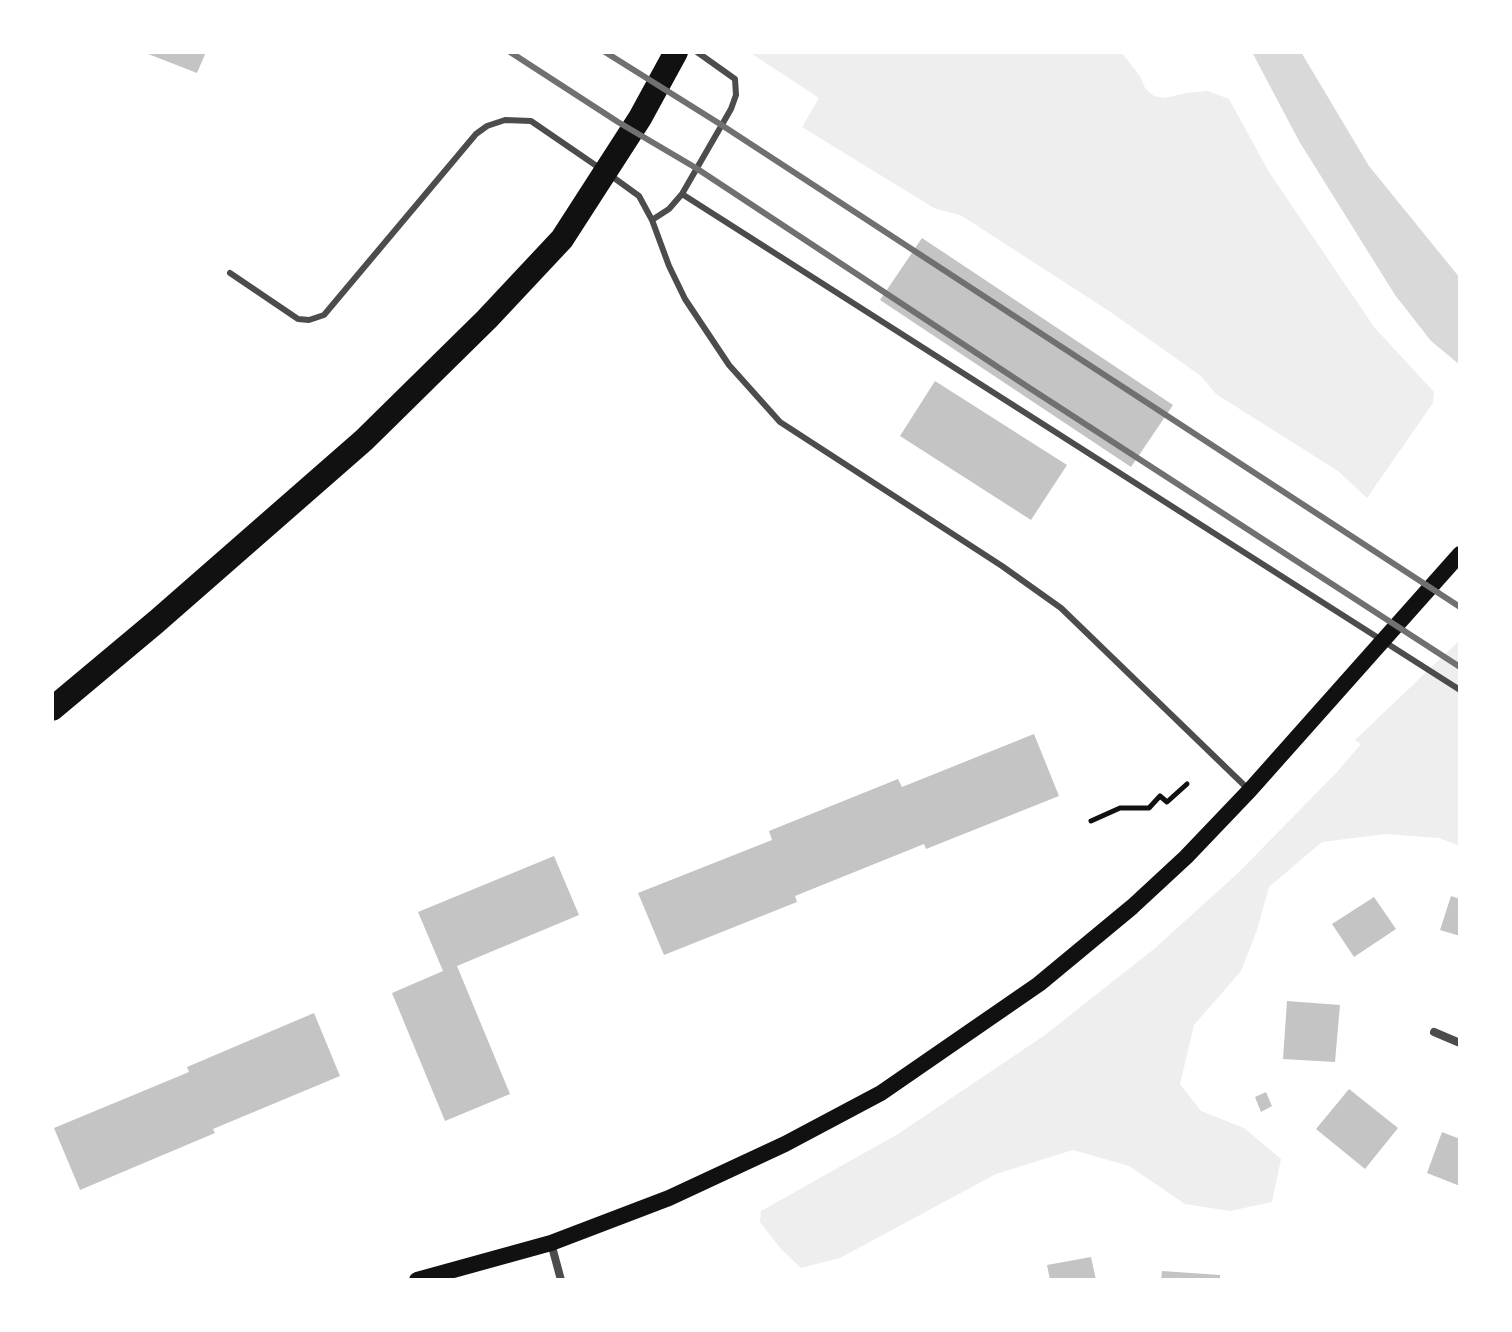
<!DOCTYPE html>
<style>
body{margin:0}
#map{position:relative;width:1512px;height:1332px;overflow:hidden;background:#fff;font-family:"Sofia Sans Condensed",sans-serif}
canvas{display:block}
.frame{position:absolute;inset:0;border:54px solid #fff;pointer-events:none}
</style>
<div id="map">
<canvas width="1512" height="1332"></canvas>
<div class="frame"></div>
</div>
<script>
const ctx = document.querySelector('canvas').getContext('2d');
ctx.lineJoin = 'round';
function paint(path, color) {
  ctx.fillStyle = color;
  ctx.fill(path, 'evenodd');
}
function shape(rows) {
  const path = new Path2D();
  for (const r of rows) {
    path.moveTo(r[0], r[1]);
    for (let i = 2; i < r.length; i += 2) path.lineTo(r[i], r[i + 1]);
  }
  return path;
}
function strokePath(path, color, width, dash) {
  ctx.strokeStyle = color;
  ctx.lineWidth = width;
  ctx.lineCap = dash ? 'butt' : 'round';
  ctx.setLineDash(dash || []);
  ctx.stroke(path);
}
const green = shape([
 [749,52,1121,52,1140,76,1145,88,1154,96,1165,98,1186,93,1208,91,1229,99,1269,172,1374,327,1434,392,1433,403,1367,498,1338,471,1216,394,1201,376,1109,311,962,216,934,208,802,127,819,98],
 [1460,640,1460,846,1439,838,1385,834,1322,842,1269,887,1257,930,1241,971,1194,1025,1180,1084,1201,1111,1244,1128,1281,1159,1272,1202,1230,1211,1185,1204,1129,1166,1073,1150,996,1174,840,1258,801,1268,780,1248,760,1222,761,1211,898,1134,1045,1035,1154,949,1239,872,1337,772,1361,744,1355,740]
]);
const water = shape([
 [1252,52,1301,52,1369,166,1460,278,1460,365,1431,341,1395,295,1299,141]
]);
const building = shape([
 [143,52,206,52,197,73],
 [922,238,1173,405,1131,467,880,300],
 [935,381,1067,465,1031,520,900,436],
 [1034,734,1059,796,926,849,924,844,795,896,797,902,664,955,638,893,772,840,769,831,898,779,902,787],
 [554,856,579,915,457,966,510,1094,445,1121,392,993,443,971,418,912],
 [1451,896,1460,899,1460,936,1440,930],
 [1374,897,1396,929,1354,957,1332,924],
 [1287,1001,1340,1005,1335,1062,1283,1059],
 [314,1013,340,1076,213,1129,215,1133,80,1190,54,1128,189,1072,187,1067],
 [1349,1089,1398,1128,1365,1169,1316,1129],
 [1266,1092,1272,1106,1261,1112,1255,1097],
 [1442,1132,1460,1139,1460,1186,1427,1173],
 [1091,1257,1096,1280,1050,1280,1047,1265],
 [1162,1271,1220,1275,1220,1280,1161,1280]
]);
const path = shape([
 [1091,821,1120,808,1149,808,1160,796,1167,802,1187,784]
]);
const service = shape([
 [610,175,639,196,652,220,669,266,685,299,729,365,780,422,1002,566,1061,608,1247,788],
 [682,194,1460,690],
 [652,220,669,209,682,194,731,109,736,95,735,79,697,52],
 [230,273,298,319,309,320,324,315,476,134,487,126,505,120,531,121,601,169]
]);
const minor = shape([
 [1434,1032,1460,1043],
 [551,1243,561,1280]
]);
const secondary = shape([
 [417,1280,551,1243,669,1198,785,1144,881,1093,1039,984,1132,907,1186,857,1250,790,1460,554]
]);
const motorway = shape([
 [52,709,156,622,364,440,487,319,562,239,640,118,676,52]
]);
const rail = shape([
 [510,52,618,122,696,168,1028,387,1460,667],
 [605,52,720,124,1460,607]
]);
paint(green, '#eee');
paint(water, '#d9d9d9');
paint(building, '#c4c4c4');
strokePath(path, '#111', 5);
strokePath(service, '#4c4c4c', 6);
strokePath(minor, '#4c4c4c', 8);
strokePath(secondary, '#111', 16);
strokePath(motorway, '#111', 24);
strokePath(rail, '#707070', 6);
</script>
